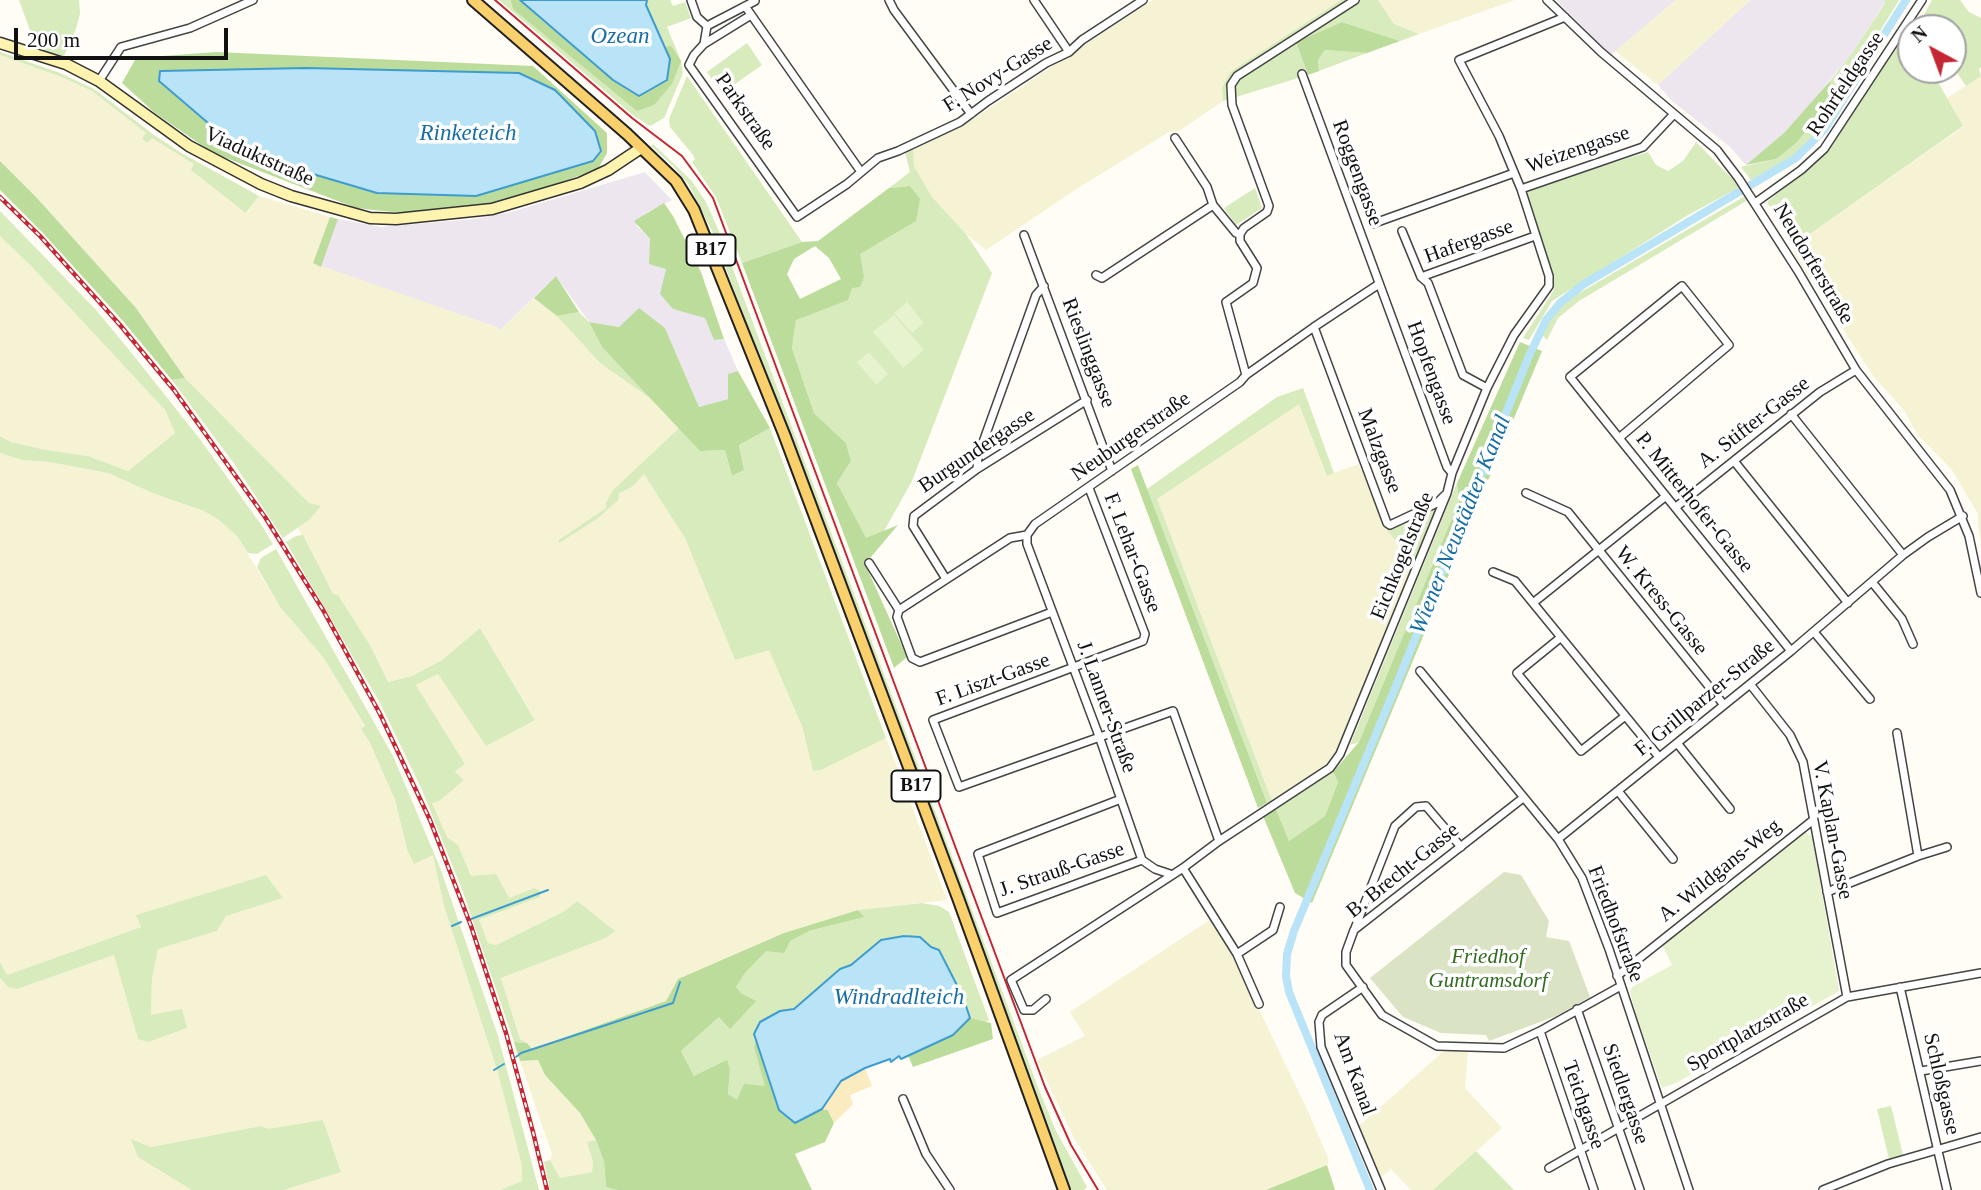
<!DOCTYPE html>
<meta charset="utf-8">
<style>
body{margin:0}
#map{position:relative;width:1981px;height:1190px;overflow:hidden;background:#fffdf5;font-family:Georgia,serif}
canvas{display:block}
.north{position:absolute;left:1897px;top:14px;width:70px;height:70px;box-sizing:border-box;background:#fff;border:2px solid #a0a0a0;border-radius:50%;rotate:319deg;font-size:19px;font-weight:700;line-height:28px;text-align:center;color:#111}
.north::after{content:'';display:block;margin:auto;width:24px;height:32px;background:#c42635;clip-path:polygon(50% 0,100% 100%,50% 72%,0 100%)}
.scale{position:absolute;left:14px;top:28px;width:214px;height:32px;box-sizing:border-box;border:4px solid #111;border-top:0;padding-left:9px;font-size:21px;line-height:24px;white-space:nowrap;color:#111;-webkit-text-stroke:5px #fff;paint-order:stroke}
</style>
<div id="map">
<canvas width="1981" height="1190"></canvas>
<div class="north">N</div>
<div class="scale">200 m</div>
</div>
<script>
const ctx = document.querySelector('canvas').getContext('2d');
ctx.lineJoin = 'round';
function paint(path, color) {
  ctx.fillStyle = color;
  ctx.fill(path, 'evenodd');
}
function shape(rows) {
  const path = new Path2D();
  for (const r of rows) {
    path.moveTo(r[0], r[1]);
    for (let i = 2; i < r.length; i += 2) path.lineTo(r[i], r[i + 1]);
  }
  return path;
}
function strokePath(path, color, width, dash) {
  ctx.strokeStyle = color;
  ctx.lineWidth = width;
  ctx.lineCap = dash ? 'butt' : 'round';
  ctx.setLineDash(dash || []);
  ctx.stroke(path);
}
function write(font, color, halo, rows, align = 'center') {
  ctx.font = font + ' Georgia,serif';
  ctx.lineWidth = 7;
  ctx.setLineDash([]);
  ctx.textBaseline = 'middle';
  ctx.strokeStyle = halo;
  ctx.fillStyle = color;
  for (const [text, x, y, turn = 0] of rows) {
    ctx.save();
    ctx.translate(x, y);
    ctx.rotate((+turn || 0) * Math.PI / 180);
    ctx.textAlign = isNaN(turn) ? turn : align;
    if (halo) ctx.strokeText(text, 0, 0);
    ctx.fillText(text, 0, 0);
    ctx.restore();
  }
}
const industrial = shape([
 [1556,0,1676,0,1611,55],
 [1750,0,1884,0,1885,2,1852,53,1803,113,1785,132,1746,165,1729,146,1672,101,1658,85],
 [645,172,672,200,648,212,637,226,650,239,666,269,673,309,705,317,714,340,724,339,738,371,728,374,728,399,699,407,665,328,619,327,589,322,556,276,499,331,496,327,321,267,338,219,381,227,474,219,511,212]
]);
const farmland = shape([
 [1153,0,1341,0,1230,72,1222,88,1223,101,1179,131,1169,132,1078,188,986,250,966,234,932,197,914,166,913,148,973,119],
 [1378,0,1515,0,1419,34,1394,24],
 [1676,0,1750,0,1658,85,1615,51],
 [0,55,59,76,92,91,146,133,142,138,147,142,151,137,195,164,192,170,247,213,259,196,330,217,313,263,496,327,499,331,534,298,557,316,600,363,654,401,679,428,613,490,606,508,559,542,597,519,618,493,632,487,644,473,685,538,735,660,769,649,802,726,813,771,821,770,886,738,947,900,858,910,784,933,678,979,666,1001,532,1049,527,1043,520,1039,501,978,606,938,614,931,577,901,565,911,496,945,488,943,478,921,540,897,533,888,509,898,471,876,458,845,447,837,432,803,464,780,455,770,465,764,416,685,438,674,486,746,535,719,480,628,442,660,412,676,388,682,370,645,338,595,333,594,297,526,310,519,320,506,309,503,185,378,136,308,37,198,0,161],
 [1981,76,1981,544,1978,525,1978,514,1952,470,1917,434,1904,410,1874,377,1795,255,1793,246,1963,127,1947,98],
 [0,236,32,267,165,410,175,433,128,471,88,456,46,450,11,442,0,436],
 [1299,403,1327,475,1359,464,1386,529,1414,562,1341,744,1326,764,1272,801,1157,499],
 [0,453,22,460,49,462,108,473,155,494,204,511,219,520,237,536,280,607,323,657,365,727,361,729,370,743,395,800,407,849,415,864,433,854,444,906,498,1073,522,1166,522,1181,500,1190,284,1190,341,1172,323,1120,268,1130,261,1126,151,1147,132,1139,192,1190,0,1190,0,978,8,987,17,989,114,955,138,1039,151,1015,152,979,158,949,217,931,225,916,283,898,266,875,137,915,141,927,7,975,0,962],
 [1211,919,1238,966,1307,1109,1329,1160,1327,1165,1266,1190,1107,1190,1075,1140,1037,1060,1085,1036,1070,1012],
 [1445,1050,1468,1051,1465,1088,1502,1128,1433,1190,1411,1190,1391,1169,1380,1178,1359,1126],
 [538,1060,545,1075,580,1113,596,1140,587,1142,593,1162,592,1172,560,1178,550,1160,552,1154,520,1061]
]);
const green = shape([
 [19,0,79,0,80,14,76,29,63,58,36,47],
 [499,0,670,0,673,6,685,2,691,18,667,27,681,61,683,73,664,118,650,126,634,116],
 [1341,0,1378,0,1394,24,1419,34,1400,41,1342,22,1296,42,1308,75,1223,101,1222,88,1230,72],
 [1884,0,1899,0,1819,131,1796,154,1751,180,1741,167,1776,159,1832,98,1830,81,1852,53,1885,3],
 [1932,0,1960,0,1969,12,1981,18,1981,67,1979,69,1981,76,1966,86,1953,67,1953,28,1938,28,1930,18,1924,23,1921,20],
 [1910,33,1911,70,1931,70,1963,126,1793,246,1767,202,1824,154,1905,34],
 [747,43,762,65,722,93,707,72],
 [1325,50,1367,53,1319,71,1318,60],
 [0,52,60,73,94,89,154,135,183,154,259,196,246,213,191,170,194,164,152,138,147,143,142,138,146,133,92,91,59,76,0,55],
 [687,76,802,242,742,263,716,197,692,162,695,159,693,155,670,127,669,119],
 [1696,142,1740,187,1688,215,1552,301,1529,340,1523,338,1554,290,1552,272,1527,195,1530,188,1648,152,1656,165,1668,171,1683,161],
 [653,144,691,180,706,202,718,229,1039,1090,1056,1131,1087,1187,1084,1190,1070,1190,712,231,689,185,674,167,651,146],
 [913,148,914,166,932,197,966,234,992,273,912,481,884,531,866,539,837,483,851,461,846,443,814,413,792,348,796,320,853,287,864,277,859,254,916,220,910,186,889,188,910,172,905,152],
 [1255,188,1262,208,1236,225,1224,208],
 [1745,196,1748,200,1579,301,1558,318,1547,340,1542,335,1550,320,1564,302],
 [0,211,96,310,130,351,199,438,262,526,273,544,257,554,248,553,237,536,219,520,204,511,155,494,108,473,49,462,22,460,0,453,0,436,11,442,46,450,88,456,128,471,175,433,165,410,32,267,0,236],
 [579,312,589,322,602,347,654,401,600,363,557,316],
 [185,378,309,503,321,506,310,519,283,538,235,465,172,380],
 [1303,388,1334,473,1327,476,1299,404,1157,499,1272,801,1267,803,1147,489,1277,397],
 [679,428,700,451,725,450,732,476,744,470,739,445,770,428,886,738,821,770,813,771,802,726,769,650,735,660,685,538,644,474,632,487,619,493,618,500,597,519,559,543,559,540,606,508,606,503,613,490],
 [1457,483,1459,501,1359,742,1350,745],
 [1436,507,1414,562,1386,529],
 [303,535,333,594,338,595,370,645,388,682,412,676,442,660,480,628,535,720,486,746,438,674,416,685,465,764,455,771,464,780,439,801,432,803,447,837,458,845,471,876,496,874,509,898,534,888,540,891,540,897,479,920,488,943,496,945,565,911,577,901,615,931,606,938,501,978,520,1039,527,1043,514,1042,463,892,422,790,380,703,286,542,296,536],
 [276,549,393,756,441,870,498,1036,539,1190,500,1190,522,1181,522,1166,498,1073,444,906,433,855,414,864,407,849,395,800,370,743,361,729,365,726,323,657,280,607,257,567,261,558],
 [1333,772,1338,782,1325,816,1289,841,1276,809],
 [266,875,283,898,226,916,217,931,158,949,152,979,151,1015,182,1009,187,1028,148,1042,138,1039,114,955,17,989,8,987,0,978,0,962,7,975,141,927,136,915],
 [922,903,939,906,949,912,989,1020,985,1022,970,1018,963,997,939,950,931,947,920,937,881,940,851,965,840,969,794,1009,780,1011,754,1034,756,1040,754,1047,766,1086,737,1101,728,1094,730,1070,694,1076,681,1051,720,1016,730,1028,755,1001,741,993,736,987,745,973,766,950,809,931,863,917,858,910],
 [1891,1106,1903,1155,1889,1159,1877,1109],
 [323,1120,341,1172,284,1190,192,1190,138,1157,131,1139,151,1147,261,1126,268,1129],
 [596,1140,604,1161,606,1187,617,1190,550,1190,544,1162,550,1160,560,1178,592,1172,593,1162,587,1142],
 [1476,1151,1514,1190,1433,1190]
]);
const forest = shape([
 [511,0,520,0,545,23,670,59,665,47,671,46,681,61,672,84,654,105,637,111,513,9],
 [1342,22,1400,41,1367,53,1325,50,1318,60,1319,71,1308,75,1296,42],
 [216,52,533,66,607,133,607,153,598,169,505,202,402,213,356,208,213,153,155,113,122,83,136,58],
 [306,68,279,164,228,140,159,80,161,71],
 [1830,81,1832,98,1797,142,1776,159,1746,165,1785,132],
 [0,161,37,198,136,308,185,378,172,380,123,321,43,233,0,190],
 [910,186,920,199,916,221,860,254,864,277,860,287,852,288,848,300,796,320,792,348,814,413,846,443,851,461,837,483,866,538,898,525,865,564,907,657,894,668,742,263,802,242,818,241,889,188],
 [815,246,829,258,841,279,800,299,787,274,794,259],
 [664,203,673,216,701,272,724,339,714,340,705,318,673,309,660,294,666,269,649,264,650,239,634,221],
 [330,217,338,219,321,267,313,263],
 [556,276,579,312,557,316,534,298],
 [639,308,665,328,699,407,728,399,728,374,738,371,770,428,739,445,744,470,732,476,725,450,700,451,602,347,589,322,619,327],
 [1520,342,1542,351,1312,903,1295,893,1263,816,1276,809,1289,841,1325,816,1338,782,1333,772,1359,742,1459,501,1457,483],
 [1138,465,1267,803,1258,808,1131,469],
 [858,910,864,917,809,931,790,941,784,953,766,951,745,973,736,987,741,993,756,1001,730,1029,719,1017,681,1051,694,1076,727,1060,730,1070,728,1094,737,1100,744,1084,765,1086,754,1047,756,1040,779,1110,795,1123,822,1109,828,1110,834,1123,825,1142,795,1154,812,1190,617,1190,606,1187,604,1161,596,1140,580,1113,545,1075,538,1060,520,1061,514,1042,527,1043,532,1049,666,1001,678,979,784,933],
 [970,1018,991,1023,993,1039,913,1067,908,1055,953,1035],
 [1327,1165,1335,1190,1266,1190]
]);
const sand = shape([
 [865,1068,872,1086,850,1095,853,1104,834,1123,828,1110,822,1109,841,1081]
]);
const cemetery = shape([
 [1504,872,1521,875,1549,921,1546,937,1569,941,1590,997,1556,1016,1489,1041,1486,1035,1441,1033,1403,1017,1370,978]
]);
const pitch = shape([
 [907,302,924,323,912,333,894,313],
 [894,315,924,350,903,368,873,332],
 [869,352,888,374,876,385,857,362],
 [1803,832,1812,836,1839,991,1676,1083,1662,1088,1636,1015,1630,992,1632,987,1672,965,1662,944]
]);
const water = shape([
 [520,0,647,0,646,5,670,59,667,80,639,96,613,80,520,0],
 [306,68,519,73,555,90,595,131,601,151,593,161,476,196,377,193,279,164,228,140,159,81,160,71,306,68],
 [904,936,920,937,931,947,939,950,963,997,970,1018,953,1035,901,1059,899,1056,891,1062,890,1059,865,1068,841,1081,822,1109,795,1123,779,1110,754,1034,760,1022,780,1011,794,1009,840,969,851,965,881,940,904,936]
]);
const stream = shape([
 [471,919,548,890],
 [452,926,461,922],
 [516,1057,521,1053,673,1003,680,982],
 [494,1070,504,1064]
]);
const canal = shape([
 [1370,1190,1289,992,1286,976,1287,954,1294,931,1396,686,1529,356,1546,320,1560,303,1584,284,1796,158,1824,130,1906,0]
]);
const street = shape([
 [691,0,697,17,707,26],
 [889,0,894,10,971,114],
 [1034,0,1069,52],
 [1547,0,1601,52,1717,150,1739,179,1798,271,1856,370,1950,490,1969,536,1981,593],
 [745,6,861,172],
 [707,26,704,44,694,55,689,65,797,217,847,184,878,158,898,151,960,122,988,101,1046,63,1069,52,1082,40,1143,0],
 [707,26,755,1],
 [704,44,751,15],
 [1302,74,1447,467,1452,473],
 [99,81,121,47,190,28,253,0],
 [1175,138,1207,187,1213,205],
 [1521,189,1643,147,1674,114],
 [1755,203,1801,170,1824,149,1922,0],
 [1372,224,1514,173],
 [1402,231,1421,277],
 [1024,235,1112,471],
 [1096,275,1102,278,1213,205,1236,233,1240,234],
 [1314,327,1387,523,1390,525,1437,503,1445,495],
 [1246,375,1226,302,1253,283,1257,268,1240,241,1240,234,1244,228,1267,212,1269,206,1232,105,1231,85,1237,76,1355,0],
 [1487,388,1463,375,1428,283,1421,277,1535,236],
 [1791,414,1903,555],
 [1619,438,1729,345,1682,286,1570,377,1619,438,1791,651],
 [1734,461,1848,603],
 [977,469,978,456,1036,295,1044,286],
 [1089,488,1145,634,1143,641,933,720,959,787,1173,711,1219,841],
 [1526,493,1568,512,1724,705],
 [1676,507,1820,392,1856,370],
 [1027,535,1027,544,1099,736,1142,860,1155,869,1170,874],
 [869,563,899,610,897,617,912,658,920,662,1052,612],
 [1493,572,1515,581,1659,757],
 [946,579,913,526,914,516,977,469,1087,400],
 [1872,582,1902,619,1913,644],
 [1533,603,1666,496],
 [899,610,1010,538,1027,535,1035,524,1240,382,1246,375,1314,327,1379,284],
 [1814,632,1870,699],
 [1560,638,1517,673,1581,751,1624,717],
 [1420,671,1558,839,1582,878,1609,949,1689,1190],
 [1750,684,1790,735,1803,762,1847,997],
 [1897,733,1918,856],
 [1677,743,1730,809],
 [1618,791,1673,859],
 [1523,798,1354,930,1346,952,1346,965,1382,1015,1437,1046,1504,1048,1540,1031,1621,986],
 [1121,799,978,854,997,913,1142,860],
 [1558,839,1791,651,1903,555,1928,537,1963,516],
 [1183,868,1237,954,1259,1004],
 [1827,892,1918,856,1947,847],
 [1355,928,1395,826,1416,807,1426,806,1461,847],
 [1237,954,1273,930,1280,907],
 [1617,976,1812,821],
 [1363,987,1322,1015,1319,1022,1321,1047,1381,1190],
 [1900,987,1947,1190],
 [1046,999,1033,1010,1024,1010,1011,980,1183,868,1219,841,1330,768,1340,754,1447,493,1452,473,1487,388,1514,335,1549,286,1549,276,1521,189,1499,136,1459,60,1565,17],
 [1577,1009,1640,1190],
 [1540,1031,1594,1190],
 [1921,1071,1981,1061],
 [903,1099,926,1154,950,1190],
 [1549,1168,1847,997,1981,973],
 [1823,1190,1888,1164,1981,1137]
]);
const secondary = shape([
 [0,43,66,64,99,81,189,146,261,184,291,196,370,218,396,219,492,209,580,183,608,170,641,148]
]);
const primary = shape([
 [473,0,627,134,676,181,694,210,784,434,958,898,1064,1190]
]);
const tram = shape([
 [495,0,632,118,682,156,713,198,1045,1087,1071,1145,1098,1190]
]);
const rail = shape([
 [0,197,40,236,120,325,174,390,265,517,323,610,380,714,430,820,471,926,506,1033,533,1132,547,1190]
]);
const shields = [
 [711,250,49],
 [916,786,49]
];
const shieldNames = [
 ["B17",711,250],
 ["B17",916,786]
];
const streetNames = [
 ["F. Novy-Gasse",998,75,-32],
 ["Rohrfeldgasse",1846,84,-56],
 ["Parkstraße",745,112,55],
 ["Weizengasse",1578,150,-19],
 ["Viaduktstraße",259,157,24],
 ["Roggengasse",1357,173,70],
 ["Hafergasse",1469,242,-20],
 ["Neudorferstraße",1813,264,59],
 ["Rieslinggasse",1088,353,69],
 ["Hopfengasse",1431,373,70],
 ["A. Stifter-Gasse",1754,423,-38],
 ["Neuburgerstraße",1131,437,-35],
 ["Burgundergasse",977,451,-34],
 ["Malzgasse",1379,451,69],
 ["P. Mitterhofer-Gasse",1694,503,51],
 ["F. Lehar-Gasse",1132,553,69],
 ["Eichkogelstraße",1403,556,-68],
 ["W. Kress-Gasse",1661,601,51],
 ["F. Liszt-Gasse",993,680,-20],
 ["F. Grillparzer-Straße",1705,698,-39],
 ["J. Lanner-Straße",1106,707,70],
 ["V. Kaplan-Gasse",1832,830,79],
 ["J. Strauß-Gasse",1062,870,-19],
 ["B. Brecht-Gasse",1403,871,-39],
 ["A. Wildgans-Weg",1720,871,-39],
 ["Friedhofstraße",1615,924,69],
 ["Sportplatzstraße",1748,1033,-30],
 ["Am Kanal",1354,1074,70],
 ["Schloßgasse",1941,1084,77],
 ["Siedlergasse",1625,1094,71],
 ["Teichgasse",1583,1105,71]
];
const parkNames = [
 ["Friedhof",1488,957],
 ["Guntramsdorf",1488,981]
];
const waterNames = [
 ["Ozean",620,37],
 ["Rinketeich",468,134],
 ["Wiener Neustädter Kanal",1461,525,-68],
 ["Windradlteich",899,998]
];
paint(industrial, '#eee6ef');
paint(farmland, '#f6f2d4');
paint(green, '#d7ebbd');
paint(forest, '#bcdc9c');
paint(sand, '#fbebc1');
paint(cemetery, '#dae3c4');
paint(pitch, '#e7f2cf');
paint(water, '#b9e3f7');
strokePath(water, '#3f9ccf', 2);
strokePath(stream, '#3f9ccf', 2);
strokePath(canal, '#b9e3f7', 8);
strokePath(street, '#444', 10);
strokePath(secondary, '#333', 13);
strokePath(primary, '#222', 14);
strokePath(street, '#fff', 7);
strokePath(secondary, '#fff3b0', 10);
strokePath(primary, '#f9d06b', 10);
strokePath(tram, '#c42635', 2);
strokePath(rail, '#c42635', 4.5);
strokePath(rail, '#fff', 2, [5]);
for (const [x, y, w] of shields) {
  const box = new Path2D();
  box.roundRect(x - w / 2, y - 15.5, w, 31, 5);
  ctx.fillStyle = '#fff';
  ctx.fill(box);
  strokePath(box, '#111', 2);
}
write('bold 19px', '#111', null, shieldNames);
write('21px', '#111', '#fff', streetNames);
write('italic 21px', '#326b1f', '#fff', parkNames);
write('italic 23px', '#176ea6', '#fff', waterNames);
</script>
